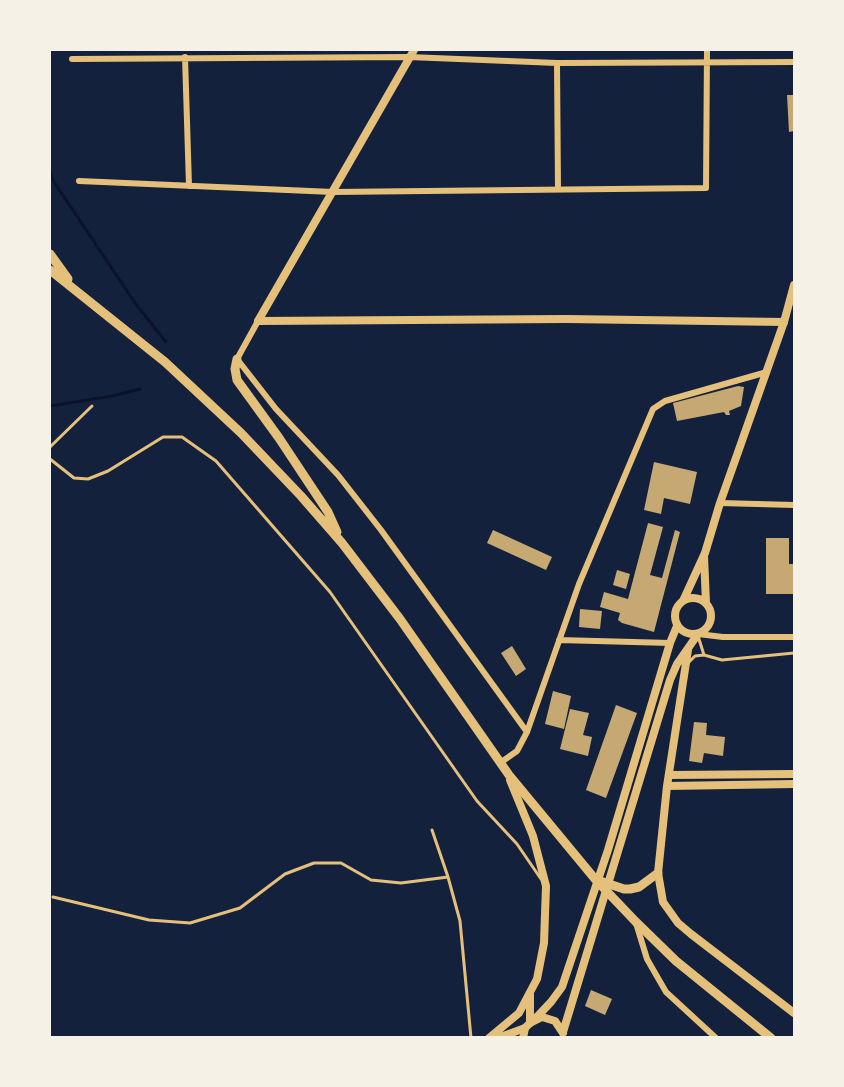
<!DOCTYPE html>
<style>
body{margin:0}
#map{position:relative;width:844px;height:1087px;overflow:hidden;background:#14213d;font-family:"Golos Text",sans-serif}
canvas{display:block}
.frame{position:absolute;inset:0;border:51px solid #f6f1e7;pointer-events:none}
</style>
<div id="map">
<canvas width="844" height="1087"></canvas>
<div class="frame"></div>
</div>
<script>
const ctx = document.querySelector('canvas').getContext('2d');
ctx.lineJoin = 'round';
function shape(rows) {
  const path = new Path2D();
  for (const r of rows) {
    if (r.length === 3) {
      path.moveTo(r[0] + r[2], r[1]);
      path.arc(r[0], r[1], r[2], 0, 2 * Math.PI);
      continue;
    }
    path.moveTo(r[0], r[1]);
    for (let i = 2; i < r.length; i += 2) path.lineTo(r[i], r[i + 1]);
  }
  return path;
}
function strokePath(path, color, width, dash) {
  ctx.strokeStyle = color;
  ctx.lineWidth = width;
  ctx.lineCap = dash ? 'butt' : 'round';
  ctx.setLineDash(dash || []);
  ctx.stroke(path);
}
function paint(path, color) {
  ctx.fillStyle = color;
  ctx.fill(path, 'evenodd');
}
const stream = shape([
 [50,170,52,179,135,303,166,342],
 [50,406,112,396,140,389]
]);
const building = shape([
 [787,95,794,95,794,131,789,132],
 [738,386,744,387,741,406,729,411,730,415,726,415,724,412,677,421,673,403],
 [654,462,697,472,690,504,664,498,661,514,644,510],
 [648,523,663,527,650,575,662,578,675,530,680,532,654,632,622,623,618,620,620,613,600,607,604,592,628,599],
 [493,530,552,557,546,570,487,543],
 [766,538,789,538,789,564,794,564,794,594,766,594],
 [617,570,630,574,626,589,613,585],
 [580,609,602,611,600,629,579,627],
 [512,646,526,669,516,676,501,653],
 [553,691,571,696,564,729,545,724],
 [616,705,637,713,606,798,586,790],
 [570,709,589,713,583,735,592,737,588,756,560,749],
 [694,722,707,723,706,735,725,737,723,756,704,753,702,763,689,761],
 [591,990,612,999,605,1015,585,1006]
]);
const service = shape([
 [50,447,92,406],
 [50,459,74,478,88,479,108,471,163,437,182,437,216,461,330,592,477,801,517,844,541,879],
 [698,636,704,655],
 [689,662,695,656,704,655,722,660,794,653],
 [432,830,448,877,460,921,471,1038],
 [53,897,149,920,190,923,240,908,285,874,314,863,341,863,371,880,401,883,448,877]
]);
const minor = shape([
 [185,57,189,186],
 [72,59,409,57,557,63,794,62],
 [557,63,558,189],
 [79,181,333,192,706,188,707,50],
 [258,321,237,359,276,409,338,475,381,530,527,732],
 [720,503,794,505],
 [698,634,723,637,794,637],
 [559,640,670,643],
 [500,763,517,751,527,732,579,584,653,409,665,401,767,372],
 [636,923,647,959,666,992,716,1038]
]);
const tertiary = shape([
 [258,321,566,319,784,322],
 [258,321,414,50],
 [530,1023,530,994],
 [489,1038,519,1013,537,979,544,943,546,886,533,836,510,780],
 [498,1038,525,1028]
]);
const secondary = shape([
 [704,556,706,603],
 [693,616,18],
 [683,601,705,553,720,503,784,322,794,285],
 [688,650,667,786,658,873,663,902,678,923,691,934,794,1013],
 [669,775,794,774],
 [667,786,794,784],
 [535,1019,551,1002,562,987,608,850,670,643,677,626],
 [563,1032,670,680,677,664,698,634],
 [523,1038,525,1028,530,1023,542,1017,555,1021,563,1033]
]);
const trunk = shape([
 [50,254,68,279],
 [50,270,165,362,241,433,301,496,342,543,400,619,509,775,595,879,636,922,676,961,771,1038],
 [237,359,235,369,237,380,279,438,328,512,337,532],
 [597,880,624,889,630,889,639,887,658,873]
]);
strokePath(stream, '#0b132b', 3);
paint(building, '#c6a872');
strokePath(service, '#e5c07b', 3);
strokePath(minor, '#e5c07b', 6);
strokePath(tertiary, '#e5c07b', 8);
strokePath(secondary, '#e5c07b', 8);
strokePath(trunk, '#e5c07b', 9);
</script>
